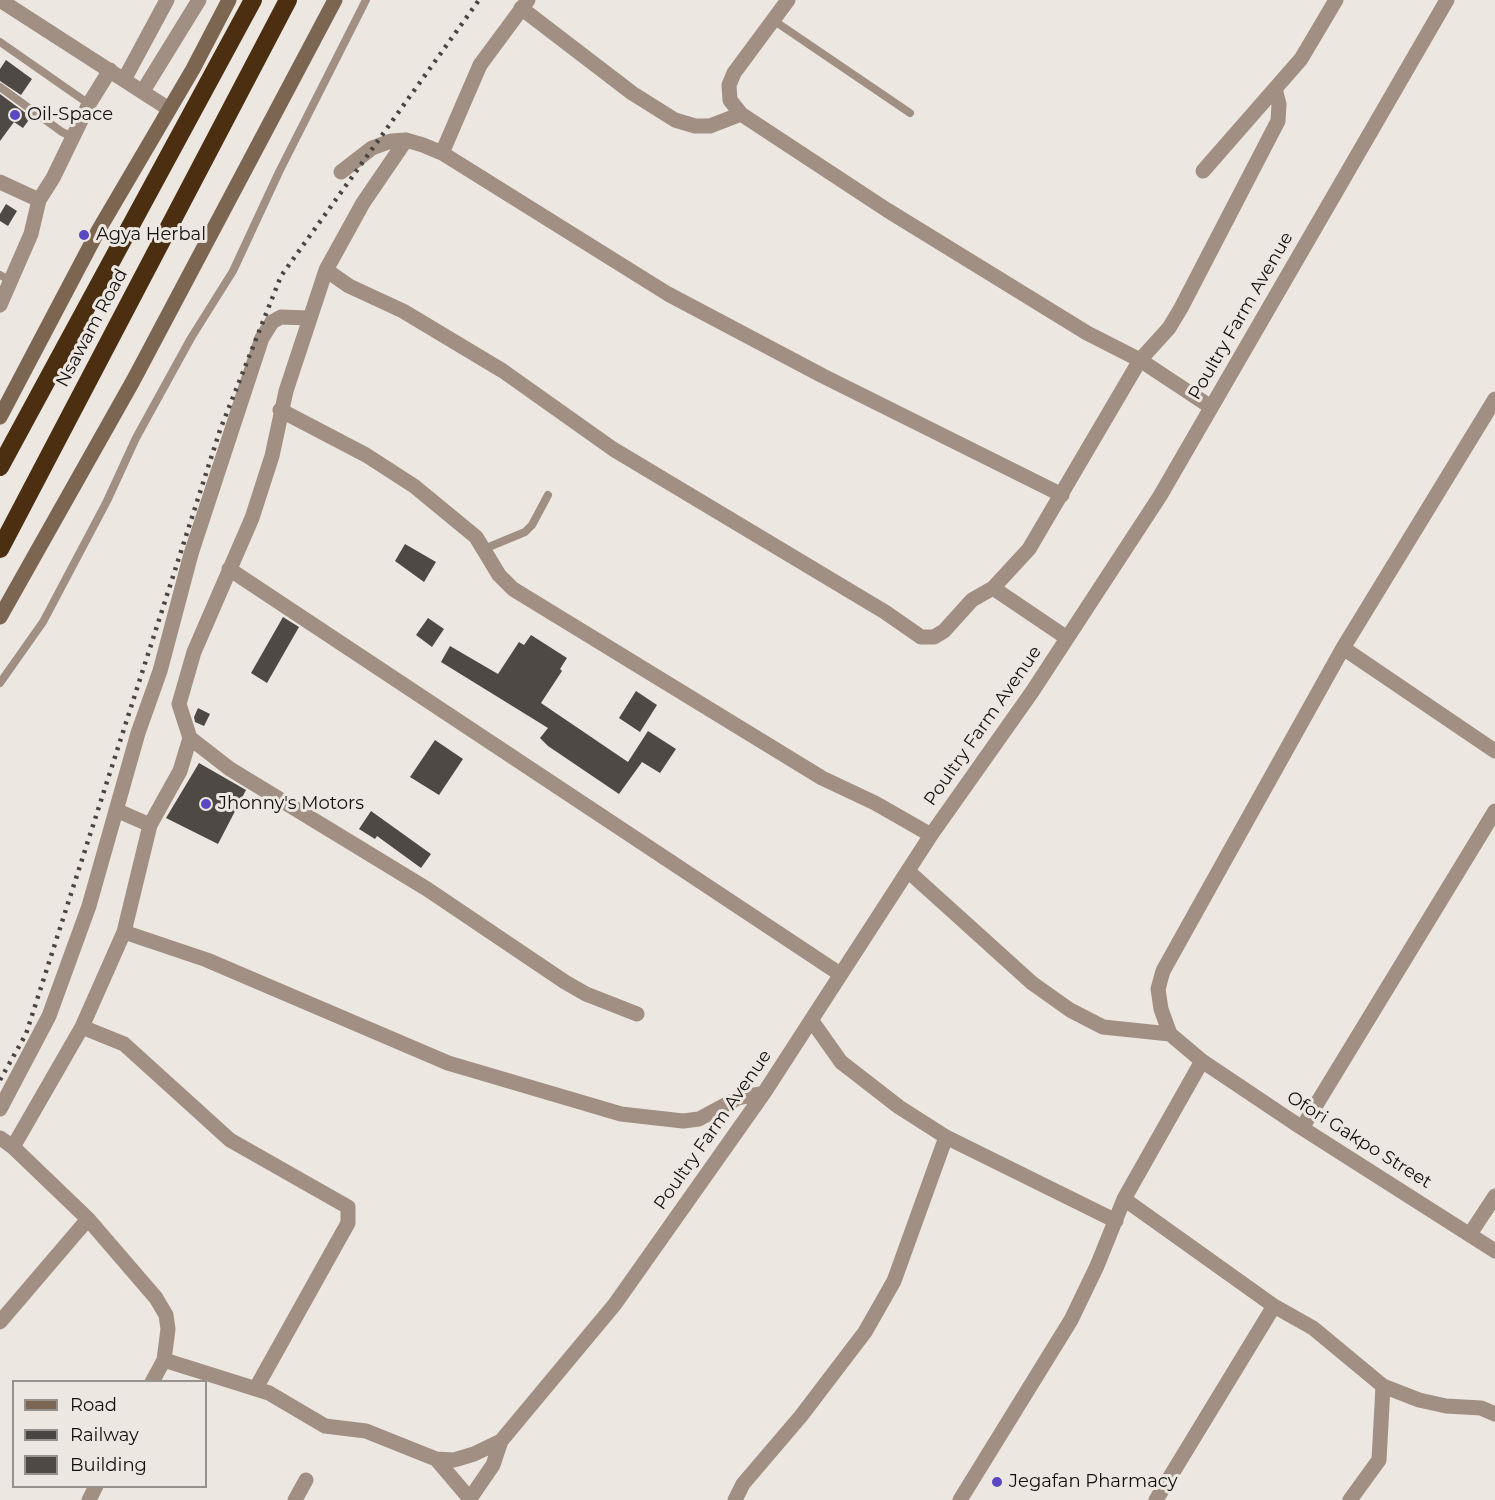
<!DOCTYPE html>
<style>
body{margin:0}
#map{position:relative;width:1495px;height:1500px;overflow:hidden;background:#ede7e2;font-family:Montserrat,sans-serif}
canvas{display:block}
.legend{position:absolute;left:12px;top:1380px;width:195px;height:108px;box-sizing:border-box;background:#ede7e2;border:2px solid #95918d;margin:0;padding:8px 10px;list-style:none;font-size:18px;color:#12100e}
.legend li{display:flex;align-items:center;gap:12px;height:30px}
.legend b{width:30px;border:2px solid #95918d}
</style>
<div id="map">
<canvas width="1495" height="1500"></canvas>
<ul class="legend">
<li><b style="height:8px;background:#7c6551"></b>Road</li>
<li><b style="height:8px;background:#484542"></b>Railway</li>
<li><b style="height:16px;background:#4e4945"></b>Building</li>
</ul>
</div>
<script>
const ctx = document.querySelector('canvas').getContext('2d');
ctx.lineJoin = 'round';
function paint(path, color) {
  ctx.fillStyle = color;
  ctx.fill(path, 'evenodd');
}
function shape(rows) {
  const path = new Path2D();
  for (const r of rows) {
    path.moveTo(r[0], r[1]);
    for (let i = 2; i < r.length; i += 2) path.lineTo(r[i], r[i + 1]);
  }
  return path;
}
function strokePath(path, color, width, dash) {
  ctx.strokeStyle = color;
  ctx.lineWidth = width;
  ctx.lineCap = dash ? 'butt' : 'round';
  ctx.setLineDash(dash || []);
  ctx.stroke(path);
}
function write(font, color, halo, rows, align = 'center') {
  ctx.font = font + ' Montserrat,sans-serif';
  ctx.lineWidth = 6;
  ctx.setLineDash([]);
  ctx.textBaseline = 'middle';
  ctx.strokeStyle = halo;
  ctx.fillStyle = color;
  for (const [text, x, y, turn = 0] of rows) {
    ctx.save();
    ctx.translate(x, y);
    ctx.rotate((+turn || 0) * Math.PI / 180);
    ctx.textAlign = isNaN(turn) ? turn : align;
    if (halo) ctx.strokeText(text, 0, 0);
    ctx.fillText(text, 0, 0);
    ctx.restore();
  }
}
const building = shape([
 [6,60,32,79,21,95,0,81,0,69],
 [0,94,31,117,23,128,14,122,0,141],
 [6,204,17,211,8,226,0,221,0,214],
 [405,544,436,562,424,582,395,561],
 [283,617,299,627,267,683,251,673],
 [428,618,444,629,432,647,416,635],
 [531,635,567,658,560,669,562,671,541,703,628,762,648,731,676,749,660,773,642,762,619,794,548,746,540,738,548,728,441,662,450,646,498,674,519,642,524,645],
 [636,691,657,705,640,732,619,718],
 [198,708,210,714,204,726,195,722,194,717],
 [435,740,463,759,439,795,410,777],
 [199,763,246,790,218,844,166,818],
 [371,811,431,854,421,868,377,836,375,839,359,829]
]);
const lane = shape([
 [773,20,910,113],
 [0,42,89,104],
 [0,87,62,132,73,137],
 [0,275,11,281],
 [484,549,525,532,532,525,548,495],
 [0,683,43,622,107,501,136,438,191,338,233,271,279,172,366,0]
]);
const street = shape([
 [0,0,169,109],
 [788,0,734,73,729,85,730,100,741,114,887,210,1087,333,1140,360,1211,407],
 [521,8,632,93,675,120,695,126,710,126,741,114],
 [125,78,167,0],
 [143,91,199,0],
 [442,153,480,65,528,0],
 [1203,171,1301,59,1336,0],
 [341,172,372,148,391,141,406,140,423,145,442,153,668,294,823,376,1062,495],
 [0,182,39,200,53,178,89,104,110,70],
 [326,270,363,203,406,140],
 [0,305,31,234,39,200],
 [280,410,366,455,414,486,476,537,499,575,513,589,822,778,875,803,931,835],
 [229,569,840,974],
 [1067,638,993,588,1029,549,1140,360,1169,328,1181,308,1278,121,1279,104,1275,89],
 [1343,648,1495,751],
 [190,738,230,769,427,889,565,982,586,994,637,1014],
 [116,810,150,825],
 [908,871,1032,983,1070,1010,1103,1027,1170,1034],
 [124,932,207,960,448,1063,621,1114,683,1121,699,1119,738,1098,764,1093],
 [812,1021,841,1062,899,1107,946,1137,1116,1221],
 [82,1027,124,1044,230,1140,348,1207,348,1223,256,1388],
 [1202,1061,1302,1128,1495,1251],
 [0,1109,49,1016,89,906,138,733,160,671,191,554,262,338,272,322,281,317,309,318],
 [1302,1128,1495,811],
 [0,1138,13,1147,88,1219,156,1298,166,1315,168,1329,164,1360,152,1382],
 [13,1147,82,1027,124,932,150,825,180,771,190,738,179,704,194,652,252,518,272,456,286,391,326,270,349,286,403,311,503,371,613,449,885,612,921,637,934,637,944,631,972,600,993,588],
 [1124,1199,1274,1306,1313,1328,1383,1386,1379,1460,1350,1500],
 [1470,1234,1495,1196],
 [0,1322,88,1219],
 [164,1360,269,1393,325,1426,366,1431,436,1459,454,1460,474,1454,501,1441],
 [1383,1386,1419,1400,1446,1406,1481,1408,1495,1414],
 [436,1459,470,1499],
 [89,1500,96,1486],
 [295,1500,306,1480],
 [469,1500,493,1465,501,1441,615,1304,764,1093,931,835,1032,692,1160,496,1447,0],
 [735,1500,743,1484,801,1416,865,1332,894,1281,946,1137],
 [960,1500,1071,1320,1097,1266,1124,1199,1202,1061,1170,1034,1161,1009,1158,989,1163,971,1343,648,1495,399],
 [1156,1500,1274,1306]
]);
const secondary = shape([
 [0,417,98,231,193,69,229,0],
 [0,617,133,381,335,0]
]);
const highway = shape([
 [0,467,253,0],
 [0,549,288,0]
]);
const rail = shape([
 [0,1080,26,1034,220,430,281,276,479,0]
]);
const markers = [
 [15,115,6,"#5948c0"],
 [84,235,6,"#5948c0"],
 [206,804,6,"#5948c0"],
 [997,1482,6,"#5948c0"]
];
const poiNames = [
 ["Oil-Space",27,115],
 ["Agya Herbal",96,235],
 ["Jhonny's Motors",218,804],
 ["Jegafan Pharmacy",1009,1482]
];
const streetNames = [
 ["Poultry Farm Avenue",1241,316,-60],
 ["Nsawam Road",92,328,-62],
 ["Poultry Farm Avenue",983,726,-55],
 ["Poultry Farm Avenue",713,1130,-55],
 ["Ofori Gakpo Street",1359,1140,32]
];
paint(building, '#4e4945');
strokePath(lane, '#a08f82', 8);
strokePath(street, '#a08f82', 15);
strokePath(secondary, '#7c6551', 15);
strokePath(highway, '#4c2e10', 18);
strokePath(rail, '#484542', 4.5, [3, 6]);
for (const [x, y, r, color] of markers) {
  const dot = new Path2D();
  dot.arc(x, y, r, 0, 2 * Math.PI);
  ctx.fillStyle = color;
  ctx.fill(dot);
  strokePath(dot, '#ede7e2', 2);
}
write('18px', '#12100e', '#ede7e2', poiNames, 'left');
write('18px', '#12100e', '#ede7e2', streetNames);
</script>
